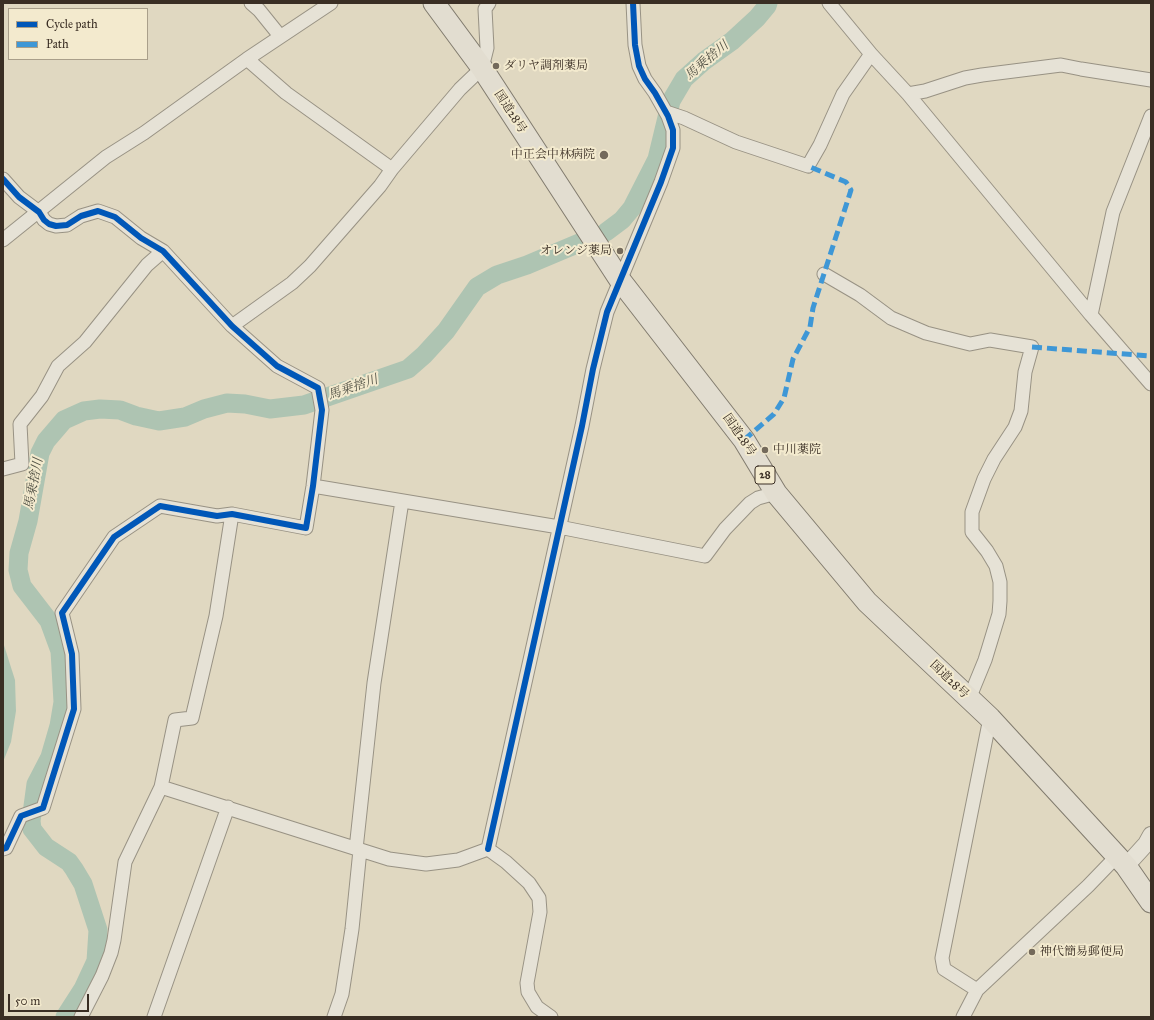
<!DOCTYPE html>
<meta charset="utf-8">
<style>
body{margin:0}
#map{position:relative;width:1154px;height:1020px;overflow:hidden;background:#e0d8c1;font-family:"IM FELL Great Primer",serif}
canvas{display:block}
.frame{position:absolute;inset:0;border:4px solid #3a2e24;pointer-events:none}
.legend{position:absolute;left:8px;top:8px;width:140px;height:52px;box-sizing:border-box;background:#f3eace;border:1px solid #a99f8a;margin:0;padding:5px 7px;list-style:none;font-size:12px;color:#3a2e24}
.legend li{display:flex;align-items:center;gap:8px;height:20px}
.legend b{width:20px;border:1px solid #a99f8a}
.scale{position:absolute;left:8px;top:994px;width:81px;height:18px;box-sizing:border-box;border:2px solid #3a2e24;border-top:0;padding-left:5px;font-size:12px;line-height:14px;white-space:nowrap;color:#3a2e24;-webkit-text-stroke:3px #f3eace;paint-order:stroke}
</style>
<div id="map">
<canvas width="1154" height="1020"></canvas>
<div class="frame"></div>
<ul class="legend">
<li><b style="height:5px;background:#0057b8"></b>Cycle path</li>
<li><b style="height:5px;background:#3e97d6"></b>Path</li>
</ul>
<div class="scale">50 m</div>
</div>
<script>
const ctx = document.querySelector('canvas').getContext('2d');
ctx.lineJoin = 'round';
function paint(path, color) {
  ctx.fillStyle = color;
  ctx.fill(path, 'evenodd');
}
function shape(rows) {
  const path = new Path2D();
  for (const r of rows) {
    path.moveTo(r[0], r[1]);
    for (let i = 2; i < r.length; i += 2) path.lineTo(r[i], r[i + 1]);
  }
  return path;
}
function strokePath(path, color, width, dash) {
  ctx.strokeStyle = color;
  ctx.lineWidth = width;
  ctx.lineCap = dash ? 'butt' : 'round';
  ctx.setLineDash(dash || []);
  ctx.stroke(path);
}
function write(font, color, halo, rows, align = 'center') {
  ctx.font = font + ' "IM FELL Great Primer","Noto Serif JP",serif';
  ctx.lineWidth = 4;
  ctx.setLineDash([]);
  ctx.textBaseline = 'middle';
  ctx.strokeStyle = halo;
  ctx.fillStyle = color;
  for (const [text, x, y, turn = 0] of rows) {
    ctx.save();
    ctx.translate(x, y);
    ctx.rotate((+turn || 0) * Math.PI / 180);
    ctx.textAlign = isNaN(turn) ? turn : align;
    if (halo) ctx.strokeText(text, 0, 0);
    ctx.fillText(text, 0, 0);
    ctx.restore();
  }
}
const water = shape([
 [3,642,15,680,16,711,11,742,3,762]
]);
const river = shape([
 [606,232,622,220,632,208,657,159,671,101,684,79,704,61,732,41,757,18,767,6,768,3],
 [65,1017,83,989,96,961,98,930,83,884,74,869,69,862,46,847,32,829,31,821,36,784,50,757,59,726,63,702,60,651,49,621,22,586,18,570,19,553,28,521,40,453,46,441,64,420,84,411,100,409,120,410,136,416,159,421,185,417,204,409,227,403,245,404,270,409,304,405,408,369,424,355,446,331,477,287,497,275,527,265,584,241]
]);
const minor = shape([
 [251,3,259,10,280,36],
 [829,3,871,54,908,94,1091,315,1151,384],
 [247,59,286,93,392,169],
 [908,94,925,91,965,78,982,75,1061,65,1081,69,1151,80],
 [666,112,684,118,736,142,808,166,820,145,843,94,871,54],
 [3,179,19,197,39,212,44,220,49,224,56,226,67,225,81,216,98,211,115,217,141,238,163,251,232,326,277,366,318,388,322,410,313,486,306,528,232,514,217,516,160,506,114,537,62,613,72,654,74,709,43,808,21,816,6,848,3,849],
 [3,240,106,157,144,133,247,59,331,3],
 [824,274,860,295,891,318,926,333,970,344,990,340,1032,347,1025,372,1021,411,1015,427,994,459,984,479,972,512,972,532,987,551,996,566,1000,582,1000,601,999,614,985,660,969,699],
 [1091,315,1113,212,1151,116],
 [232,326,292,283,310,266,380,186,392,169,460,89,482,68,487,48,485,9,489,3],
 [3,469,22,464,20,424,42,396,58,366,85,342,147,265,163,251],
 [313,486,559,527,705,556,725,529,750,503,758,498,776,493],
 [161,787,389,859,426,864,458,860,488,849],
 [356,849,374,683,402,501],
 [488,849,582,426,593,369,607,312,661,182,673,148,673,130,668,116,655,93,645,79,639,66,635,45,633,3],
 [488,849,506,862,529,883,539,898,540,912,527,983,528,992,537,1007,551,1017],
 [977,990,944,969,942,958,990,718],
 [81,1017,102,976,111,953,114,940,125,862,161,787,175,720,192,718,216,616,232,514],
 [154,1017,228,807],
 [334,1017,342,994,352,929,360,850],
 [963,1017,977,990,1088,886,1116,857]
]);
const tertiary = shape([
 [1126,866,1146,844,1151,835]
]);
const trunk = shape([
 [434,3,482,68,620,280,744,440,776,493,867,602,990,718,1126,866,1151,902]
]);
const quiet = shape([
 [1032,347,1151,356],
 [744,440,774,414,784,398,793,359,810,327,813,308,851,190,846,182,808,166]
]);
const cycleway = shape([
 [3,179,19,197,39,212,44,220,49,224,56,226,67,225,81,216,98,211,115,217,141,238,163,251,232,326,277,366,318,388,322,410,313,486,306,528,232,514,217,516,160,506,114,537,62,613,72,654,74,709,43,808,21,816,6,848,3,849],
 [488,849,582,426,593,369,607,312,661,182,673,148,673,130,668,116,655,93,645,79,639,66,635,45,633,3]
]);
const markers = [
 [496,66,4,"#746a5b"],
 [604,155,5,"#746a5b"],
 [620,251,4,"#746a5b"],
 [765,450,4,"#746a5b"],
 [1032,952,4,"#746a5b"]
];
const shields = [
 [765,475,20]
];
const shieldNames = [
 ["28",765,475]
];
const poiNames = [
 ["ダリヤ調剤薬局",504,66],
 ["中正会中林病院",595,155,"right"],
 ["オレンジ薬局",612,251,"right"],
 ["中川薬院",773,450],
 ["神代簡易郵便局",1040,952]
];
const streetNames = [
 ["国道28号",510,112,57],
 ["国道28号",739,435,55],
 ["国道28号",949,680,44]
];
const waterNames = [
 ["馬乗捨川",707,61,-40],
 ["馬乗捨川",353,388,-19],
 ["馬乗捨川",34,484,-79]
];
paint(water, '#aec4b2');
strokePath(river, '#aec4b2', 19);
strokePath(minor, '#989284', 15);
strokePath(tertiary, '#989284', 18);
strokePath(trunk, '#817b6e', 23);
strokePath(minor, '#e6e2d6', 13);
strokePath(tertiary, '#e6e2d6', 16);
strokePath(trunk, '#e2ddd0', 21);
strokePath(quiet, '#3e97d6', 5, [10, 5]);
strokePath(cycleway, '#0057b8', 6);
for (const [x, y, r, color] of markers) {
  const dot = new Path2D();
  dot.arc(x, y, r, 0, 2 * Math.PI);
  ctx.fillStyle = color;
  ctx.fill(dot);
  strokePath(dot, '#f3eace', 1.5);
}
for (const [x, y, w] of shields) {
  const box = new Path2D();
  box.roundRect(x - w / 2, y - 9, w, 18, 3);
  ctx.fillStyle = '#f3eace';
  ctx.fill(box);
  strokePath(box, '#3a2e24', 1);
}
write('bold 11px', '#3a2e24', null, shieldNames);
write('12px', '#3a2e24', '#f3eace', poiNames, 'left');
write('12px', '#3a2e24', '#f3eace', streetNames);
write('italic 13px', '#525246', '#f3eace', waterNames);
</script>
